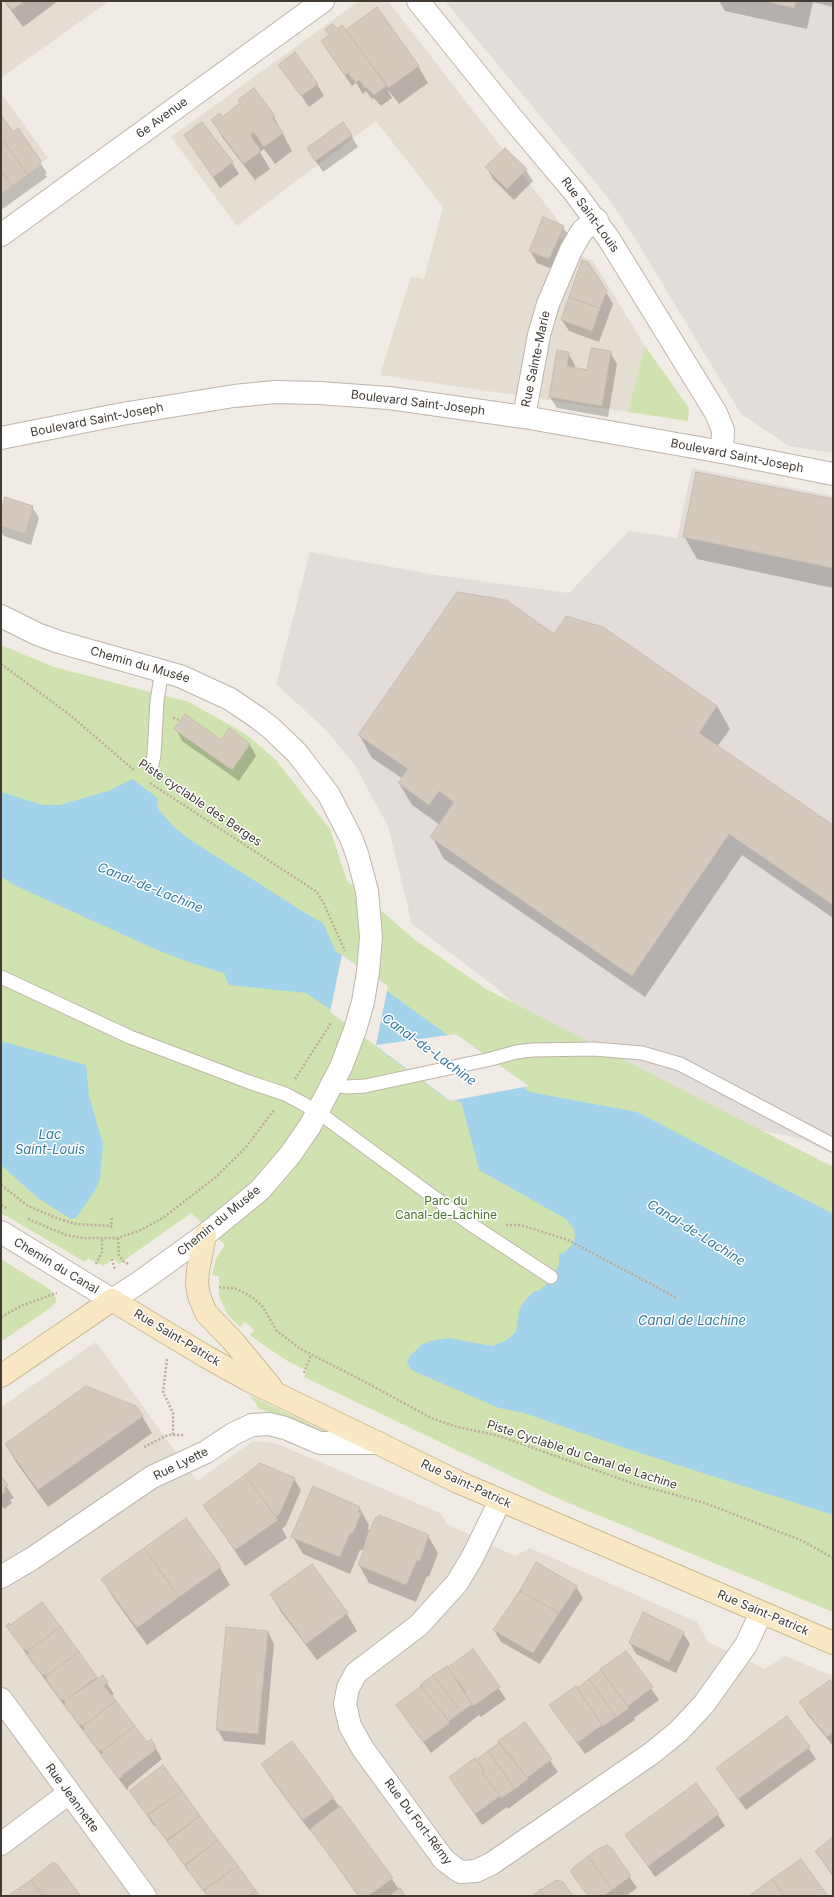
<!DOCTYPE html>
<meta charset="utf-8">
<style>
body{margin:0}
#map{position:relative;width:834px;height:1897px;overflow:hidden;background:#f0ebe4;font-family:Inter,sans-serif}
canvas{display:block}
.frame{position:absolute;inset:0;border:2px solid #423b34;pointer-events:none}
</style>
<div id="map">
<canvas width="834" height="1897"></canvas>
<div class="frame"></div>
</div>
<script>
const ctx = document.querySelector('canvas').getContext('2d');
ctx.lineJoin = 'round';
function paint(path, color) {
  ctx.fillStyle = color;
  ctx.fill(path, 'evenodd');
}
function shape(rows) {
  const path = new Path2D();
  for (const r of rows) {
    path.moveTo(r[0], r[1]);
    for (let i = 2; i < r.length; i += 2) path.lineTo(r[i], r[i + 1]);
  }
  return path;
}
function strokePath(path, color, width, dash) {
  ctx.strokeStyle = color;
  ctx.lineWidth = width;
  ctx.lineCap = dash ? 'butt' : 'round';
  ctx.setLineDash(dash || []);
  ctx.stroke(path);
}
function write(font, color, halo, rows, align = 'center') {
  ctx.font = font + ' Inter,sans-serif';
  ctx.lineWidth = 3;
  ctx.setLineDash([]);
  ctx.textBaseline = 'middle';
  ctx.strokeStyle = halo;
  ctx.fillStyle = color;
  for (const [text, x, y, turn = 0] of rows) {
    ctx.save();
    ctx.translate(x, y);
    ctx.rotate((+turn || 0) * Math.PI / 180);
    ctx.textAlign = isNaN(turn) ? turn : align;
    if (halo) ctx.strokeText(text, 0, 0);
    ctx.fillText(text, 0, 0);
    ctx.restore();
  }
}
const residential = shape([
 [1,1,109,1,1,78],
 [359,1,388,1,560,223,558,236,582,256,593,261,645,346,628,412,380,375,411,276,424,279,443,207,376,121,237,226,171,137],
 [1,93,48,158,1,192],
 [96,1342,197,1481,253,1441,275,1443,440,1513,447,1524,515,1556,530,1548,697,1622,708,1642,765,1669,785,1656,833,1676,833,1896,1,1896,1,1407]
]);
const industrial = shape([
 [445,1,833,1,833,453,789,446,741,414,636,240,609,199],
 [692,468,833,496,833,1154,802,1139,633,1102,532,1020,494,986,412,924,388,826,354,764,326,730,276,684,310,552,436,575,569,593,629,531,677,538]
]);
const green = shape([
 [645,346,689,408,688,421,628,412],
 [1,645,54,667,189,702,247,735,275,759,330,829,347,881,414,939,486,989,833,1167,833,1612,559,1499,304,1377,307,1371,289,1362,262,1344,250,1335,254,1330,245,1322,240,1327,227,1314,219,1296,219,1276,212,1275,216,1259,225,1245,191,1213,119,1264,114,1259,103,1266,88,1258,85,1262,1,1213],
 [1,1259,51,1290,56,1299,56,1302,50,1308,1,1342],
 [249,1395,324,1431,323,1433,258,1408,255,1402]
]);
const water = shape([
 [132,779,158,798,157,806,160,811,174,827,189,839,310,916,323,923,336,952,347,958,388,986,387,991,449,1036,456,1034,529,1086,524,1088,530,1092,637,1112,833,1214,833,1515,622,1447,524,1413,499,1408,411,1370,407,1362,410,1356,421,1345,430,1341,449,1338,492,1346,507,1340,516,1332,519,1311,523,1303,533,1292,540,1290,546,1285,557,1269,559,1263,559,1254,565,1252,572,1245,575,1237,574,1230,566,1219,479,1170,462,1104,456,1100,450,1101,445,1098,376,1047,375,1045,330,1012,330,1009,306,993,229,985,224,973,191,963,155,949,16,886,1,877,1,792,43,805,60,805,111,790],
 [1,1041,86,1065,89,1096,103,1144,102,1156,100,1179,96,1189,76,1218,71,1219,39,1199,1,1165]
]);
const pier = shape([
 [342,955,388,986,376,1045,456,1034,529,1086,450,1101,330,1012]
]);
const shadow = shape([
 [4,1,58,1,23,27],
 [719,1,833,1,833,7,813,2,807,29,725,11],
 [336,31,349,34,418,66,428,83,399,104,389,91,388,91,392,98,381,106,374,98,372,99,366,91,363,94,356,83,352,86,329,53,322,41],
 [280,65,317,84,324,96,309,107],
 [274,117,292,151,275,164,264,149,260,152,270,169,255,180,222,137,213,120,222,118],
 [1,118,13,133,18,130,47,173,45,174,47,177,1,210],
 [343,123,358,147,323,172,315,160],
 [186,136,232,163,239,174,220,188],
 [487,168,526,170,533,181,514,200,493,179],
 [563,227,570,238,556,271,537,263,530,251],
 [606,292,613,304,599,342,569,331,562,320],
 [610,352,617,364,608,417,557,408,550,397,568,353,575,365,575,368,588,371],
 [833,500,833,588,697,559,684,536],
 [32,507,39,518,31,545,4,536,1,531,1,513],
 [555,635,717,706,730,729,717,747,833,827,833,918,742,855,645,997,444,859,432,837,440,825,412,805,399,783,403,779,372,758,360,736],
 [176,729,221,741,250,745,256,756,239,781,182,741],
 [142,1416,152,1433,48,1507,16,1462,6,1445],
 [246,1475,294,1479,301,1490,286,1525,282,1529,287,1538,245,1566,204,1505],
 [1,1478,14,1498,10,1500,12,1503,4,1509,2,1506,1,1507],
 [359,1507,369,1525,368,1528,370,1532,428,1536,438,1553,429,1577,427,1576,416,1602,369,1583,359,1565,369,1541,367,1538,363,1550,360,1550,350,1574,303,1554,293,1537],
 [186,1519,220,1568,230,1585,147,1645,112,1596,102,1579],
 [537,1563,576,1587,583,1598,540,1664,501,1642,494,1630],
 [312,1565,347,1614,357,1631,317,1660,281,1612,271,1595],
 [42,1603,98,1679,102,1676,114,1694,111,1697,147,1743,155,1747,162,1759,128,1787,129,1788,127,1790,31,1661,7,1626,10,1626],
 [268,1632,274,1644,265,1745,224,1741,217,1729],
 [683,1633,690,1644,676,1673,636,1654,630,1643],
 [473,1651,506,1699,481,1717,479,1715,431,1753,397,1705],
 [626,1652,659,1700,634,1718,635,1720,585,1754,551,1706,577,1689],
 [833,1686,833,1746,807,1714,801,1703],
 [787,1718,816,1759,746,1810,717,1768],
 [524,1723,558,1772,508,1809,507,1807,482,1825,450,1778,476,1761],
 [263,1764,333,1798,404,1896,358,1896,312,1830,310,1831,269,1776],
 [163,1767,219,1843,259,1896,207,1896,155,1825,154,1826,131,1792],
 [718,1815,725,1826,655,1877,626,1835],
 [833,1839,833,1877,816,1851],
 [605,1847,610,1848,637,1888,626,1896,588,1896,579,1883]
]);
const building = shape([
 [5,1,24,1,12,10,5,1],
 [765,1,796,1,794,8,765,1],
 [377,7,419,66,388,88,346,30,377,7],
 [333,24,337,29,342,25,386,84,386,86,374,95,366,87,365,88,359,80,356,83,348,73,345,75,321,41,329,35,325,29,333,24],
 [295,52,318,84,301,96,278,65,295,52],
 [254,88,275,116,272,118,283,133,264,147,254,132,250,135,261,151,244,164,211,120,220,113,222,117,240,103,238,100,254,88],
 [2,116,13,132,18,128,41,161,39,162,41,165,28,175,1,137,2,116],
 [202,122,233,162,213,177,184,135,202,122],
 [343,122,352,135,315,161,307,148,343,122],
 [1,137,28,175,12,186,1,170,1,137],
 [505,148,527,169,507,189,485,167,505,148],
 [1,170,12,186,1,194,1,170],
 [543,217,564,226,549,259,529,251,543,217],
 [582,260,588,262,607,291,600,308,569,297,582,260],
 [569,297,600,308,592,331,561,320,569,297],
 [591,348,611,351,602,406,549,397,557,350,569,352,567,366,587,370,591,348],
 [696,472,833,499,833,568,683,537,696,472],
 [5,497,33,506,25,534,1,526,1,509,5,497],
 [457,592,506,600,554,634,566,616,603,627,717,706,699,733,833,825,833,905,729,834,632,976,430,837,454,802,439,791,429,805,398,783,408,769,358,735,457,592],
 [185,714,221,740,229,728,250,744,232,770,174,729,185,714],
 [86,1386,136,1406,143,1416,38,1490,5,1444,86,1386],
 [260,1463,295,1478,280,1513,276,1517,245,1475,260,1463],
 [245,1475,278,1520,235,1550,203,1505,245,1475],
 [1,1476,8,1485,4,1488,6,1491,1,1495,1,1476],
 [313,1486,360,1507,358,1512,361,1513,353,1533,350,1533,340,1557,291,1537,313,1486],
 [379,1515,429,1535,420,1561,417,1560,406,1585,358,1565,368,1540,366,1538,376,1517,378,1518,379,1515],
 [186,1518,221,1567,179,1597,144,1548,186,1518],
 [144,1548,179,1597,137,1628,101,1579,144,1548],
 [536,1562,577,1586,559,1613,520,1591,536,1562],
 [312,1564,348,1613,306,1644,270,1594,312,1564],
 [520,1591,559,1613,533,1653,493,1630,520,1591],
 [42,1602,61,1627,27,1651,26,1649,24,1650,6,1626,9,1623,10,1625,42,1602],
 [643,1612,684,1632,669,1662,629,1643,643,1612],
 [61,1627,79,1652,46,1676,44,1674,42,1675,27,1654,29,1653,27,1651,61,1627],
 [226,1627,268,1631,258,1734,216,1730,226,1627],
 [473,1649,500,1687,473,1706,448,1667,473,1649],
 [626,1651,653,1687,628,1706,600,1669,626,1651],
 [79,1652,97,1677,64,1701,63,1699,61,1700,46,1679,47,1678,46,1676,79,1652],
 [447,1666,466,1692,464,1693,472,1704,461,1712,433,1675,447,1666],
 [601,1670,629,1708,616,1717,589,1679,601,1670],
 [103,1675,108,1682,104,1686,116,1701,83,1726,81,1724,80,1726,64,1705,66,1703,64,1701,103,1675],
 [433,1675,461,1712,449,1721,420,1685,433,1675],
 [589,1679,616,1717,603,1726,577,1688,589,1679],
 [830,1680,833,1684,833,1732,827,1737,799,1702,830,1680],
 [421,1686,450,1723,423,1742,396,1705,421,1686],
 [576,1686,602,1725,577,1743,549,1705,576,1686],
 [116,1701,135,1726,102,1751,100,1749,99,1751,83,1730,85,1728,83,1726,116,1701],
 [787,1716,810,1747,738,1799,716,1768,787,1716],
 [525,1722,552,1759,527,1778,498,1741,525,1722],
 [135,1726,147,1742,151,1739,156,1747,154,1751,122,1775,123,1776,119,1779,101,1755,103,1753,102,1751,135,1726],
 [292,1741,334,1798,303,1820,261,1764,292,1741],
 [499,1743,508,1755,509,1754,528,1779,515,1789,488,1751,499,1743],
 [488,1751,515,1789,501,1798,482,1772,484,1771,476,1760,488,1751],
 [475,1758,484,1771,482,1772,500,1796,475,1814,449,1777,475,1758],
 [163,1765,182,1791,147,1815,130,1792,130,1790,163,1765],
 [696,1783,719,1814,648,1866,625,1835,696,1783],
 [182,1791,200,1816,166,1840,148,1815,182,1791],
 [340,1806,393,1878,368,1896,359,1896,310,1829,340,1806],
 [200,1816,218,1840,184,1865,167,1841,200,1816],
 [833,1837,833,1875,815,1851,833,1837],
 [217,1841,219,1841,238,1866,203,1890,185,1867,186,1865,217,1841],
 [608,1845,609,1848,611,1847,631,1876,612,1890,588,1856,598,1849,608,1845],
 [588,1856,612,1890,603,1896,588,1896,572,1874,571,1871,573,1868,588,1856],
 [801,1859,828,1896,784,1896,772,1879,801,1859],
 [53,1862,55,1864,56,1863,81,1896,43,1896,31,1880,53,1862],
 [238,1866,256,1891,249,1896,207,1896,204,1890,238,1866],
 [772,1879,784,1896,749,1896,772,1879],
 [31,1880,43,1896,8,1896,31,1880],
 [557,1880,563,1882,573,1896,545,1896,540,1890,557,1880],
 [400,1888,405,1896,389,1896,400,1888],
 [540,1890,545,1896,532,1896,540,1890],
 [256,1891,260,1896,249,1896,256,1891]
]);
const path = shape([
 [1,664,70,715,135,771],
 [173,718,180,720],
 [150,783,317,892,324,904,345,951],
 [295,1079,331,1023],
 [1,1185,28,1206,59,1219,76,1224,112,1226],
 [1,1205,8,1209],
 [28,1219,66,1235,83,1238,118,1238,141,1230,164,1217,216,1177,246,1147,274,1110],
 [506,1225,519,1225,534,1229,568,1240,677,1298],
 [111,1228,112,1217],
 [118,1238,119,1255,123,1261,128,1264],
 [112,1259,115,1270],
 [96,1264,102,1252,102,1239],
 [219,1287,237,1289,252,1297,263,1307,276,1330,299,1348,369,1384,431,1418,454,1426,499,1436,635,1484,705,1503,803,1541,833,1558],
 [1,1317,23,1305,57,1293],
 [167,1359,163,1392,173,1413,173,1435],
 [304,1373,311,1355],
 [144,1447,168,1435,184,1435]
]);
const service = shape([
 [152,764,154,755,157,701,162,670],
 [1,977,130,1037,249,1082,285,1094,302,1103,318,1112,469,1223,551,1277],
 [333,1085,347,1087,365,1086,491,1059,516,1052,532,1050,594,1049,642,1053,680,1064,833,1145]
]);
const minor = shape([
 [418,1,512,118,575,193,609,239,716,413,723,430,722,452],
 [524,417,539,335,548,304,571,250,579,236,583,230,597,220],
 [1,1232,112,1300],
 [500,1501,472,1558,457,1583,419,1625,356,1673,348,1688,345,1704,350,1726,363,1749,444,1860,456,1869,461,1872,476,1871,491,1864,652,1753,679,1731,704,1704,746,1645,761,1613],
 [1,1577,33,1558,152,1477,206,1452,233,1434,252,1425,269,1424,285,1428,320,1443,379,1443],
 [1,1699,145,1896],
 [1,1844,69,1793]
]);
const tertiary = shape([
 [1,235,323,1],
 [1,438,122,414,234,396,275,392,319,393,389,398,524,417,722,452,833,474],
 [1,616,37,634,59,642,180,676,230,699,258,718,272,729,297,753,329,795,352,840,358,857,367,891,371,937,368,972,363,1002,355,1030,341,1067,310,1126,290,1155,260,1190,205,1235,140,1282,112,1300]
]);
const secondary = shape([
 [205,1235,198,1270,197,1284,199,1296,206,1313,233,1341,271,1387],
 [1,1376,112,1300,205,1356,248,1380,458,1482,833,1643]
]);
const streetNames = [
 ["6e Avenue",162,118,-36],
 ["Rue Saint-Louis",590,215,54],
 ["Rue Sainte-Marie",536,359,-78],
 ["Boulevard Saint-Joseph",418,403,7],
 ["Boulevard Saint-Joseph",97,420,-11],
 ["Boulevard Saint-Joseph",737,456,11],
 ["Chemin du Musée",140,665,16],
 ["Piste cyclable des Berges",200,803,34],
 ["Chemin du Musée",219,1221,-39],
 ["Chemin du Canal",56,1266,31],
 ["Rue Saint-Patrick",177,1338,31],
 ["Piste Cyclable du Canal de Lachine",582,1455,18],
 ["Rue Lyette",181,1464,-26],
 ["Rue Saint-Patrick",466,1484,25],
 ["Rue Saint-Patrick",763,1613,23],
 ["Rue Jeannette",72,1798,54],
 ["Rue Du Fort-Rémy",418,1822,53]
];
const parkNames = [
 ["Parc du",446,1201],
 ["Canal-de-Lachine",446,1215]
];
const waterNames = [
 ["Canal-de-Lachine",150,888,22],
 ["Canal-de-Lachine",429,1050,36],
 ["Lac",50,1135],
 ["Saint-Louis",50,1150],
 ["Canal-de-Lachine",696,1233,32],
 ["Canal de Lachine",692,1321]
];
paint(residential, '#e4ddd2');
paint(industrial, '#e2ddd9');
paint(green, '#d0e2af');
paint(water, '#a3d3ea');
paint(pier, '#f0ebe4');
paint(shadow, '#0003');
paint(building, '#d4c9bd');
strokePath(building, '#cbbdae', 1);
strokePath(service, '#beb5aa', 15);
strokePath(minor, '#beb5aa', 24);
strokePath(tertiary, '#beb5aa', 24);
strokePath(secondary, '#cdba96', 24);
strokePath(path, '#bcac99', 2.5, [2, 2]);
strokePath(service, '#fff', 13);
strokePath(minor, '#fff', 22);
strokePath(tertiary, '#fff', 22);
strokePath(secondary, '#fae8c4', 22);
write('12px', '#423b34', '#fff', streetNames);
write('12px', '#4b6f2c', '#fff', parkNames);
write('italic 13px', '#347a9e', '#fff', waterNames);
</script>
